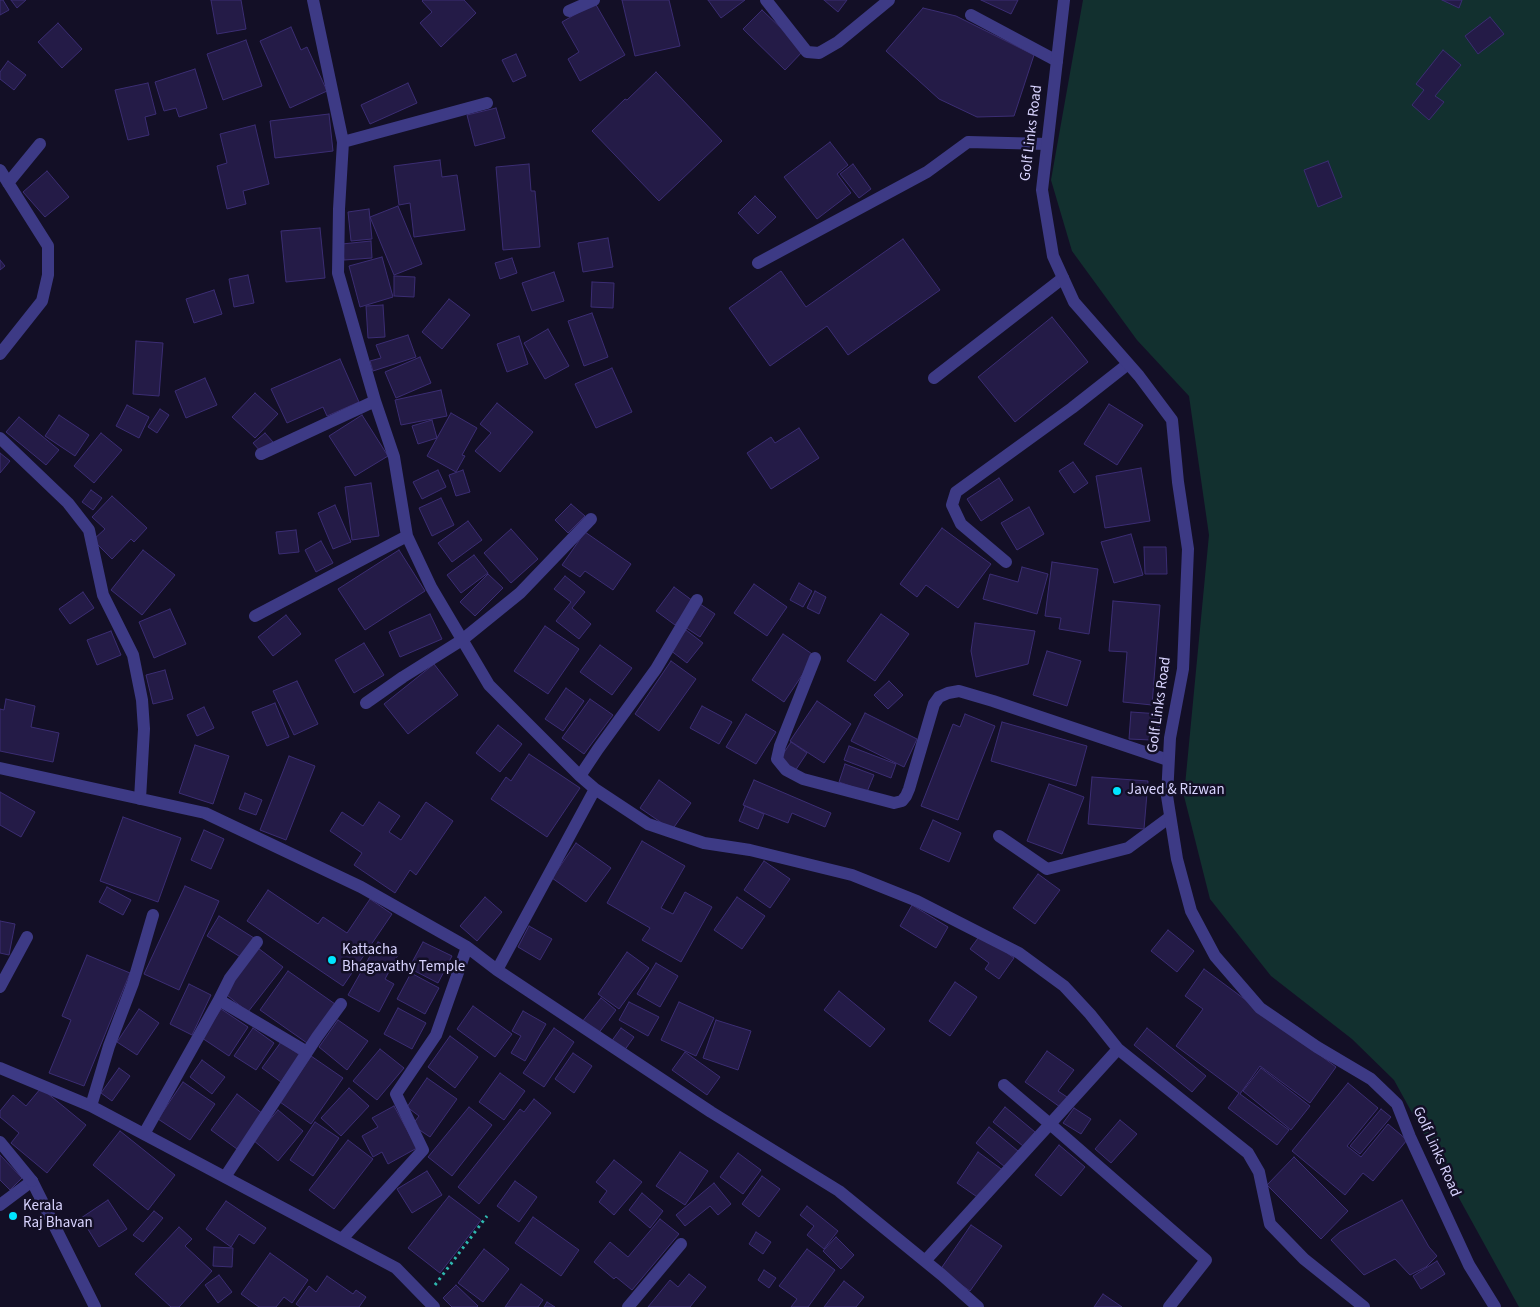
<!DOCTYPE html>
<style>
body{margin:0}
canvas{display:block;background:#130f26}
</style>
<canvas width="1540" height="1307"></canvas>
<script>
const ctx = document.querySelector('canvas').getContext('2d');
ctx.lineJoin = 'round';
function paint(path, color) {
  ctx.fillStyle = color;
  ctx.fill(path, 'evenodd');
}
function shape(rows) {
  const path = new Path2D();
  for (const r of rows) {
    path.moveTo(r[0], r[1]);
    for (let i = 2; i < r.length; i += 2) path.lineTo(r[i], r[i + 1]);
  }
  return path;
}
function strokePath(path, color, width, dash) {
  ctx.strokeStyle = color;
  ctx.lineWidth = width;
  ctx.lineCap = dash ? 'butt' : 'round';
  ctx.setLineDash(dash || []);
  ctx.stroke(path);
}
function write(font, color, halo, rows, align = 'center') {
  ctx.font = font + ' "Source Sans 3",sans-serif';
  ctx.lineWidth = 5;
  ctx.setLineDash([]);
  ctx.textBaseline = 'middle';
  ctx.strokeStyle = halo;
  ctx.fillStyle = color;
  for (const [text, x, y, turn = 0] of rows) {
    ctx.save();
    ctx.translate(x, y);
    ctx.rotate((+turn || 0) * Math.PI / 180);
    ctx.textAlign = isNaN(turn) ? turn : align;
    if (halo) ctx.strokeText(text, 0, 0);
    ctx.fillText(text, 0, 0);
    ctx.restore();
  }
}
const green = shape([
 [1083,0,1540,0,1540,1307,1519,1307,1394,1080,1352,1039,1271,976,1210,899,1184,796,1209,535,1189,396,1137,340,1072,251,1051,180]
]);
const building = shape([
 [0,0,3,0,9,10,0,15,0,0],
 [11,0,26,0,17,8,11,0],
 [211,0,241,0,246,29,217,34,211,0],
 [423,0,464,0,476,13,441,47,420,23,432,12,422,1,423,0],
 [622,0,669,0,680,46,635,56,622,0],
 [708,0,745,0,721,18,708,0],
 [824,0,847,0,838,12,824,0],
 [981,0,1018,0,1011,14,981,0],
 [1442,0,1462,0,1459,8,1442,0],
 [595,3,625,55,580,81,568,59,579,52,562,22,595,3],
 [923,8,956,16,1034,55,1014,116,977,117,939,99,886,51,923,8],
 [762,10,804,50,785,70,743,29,762,10],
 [1490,17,1504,34,1478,54,1465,36,1490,17],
 [58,23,82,49,62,68,38,42,58,23],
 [291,27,301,50,307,47,327,91,290,108,260,41,291,27],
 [246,40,262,86,223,100,207,54,246,40],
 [1443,50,1461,65,1435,96,1444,102,1429,120,1412,105,1424,90,1416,84,1443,50],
 [516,54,526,76,513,82,502,60,516,54],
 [8,61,26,75,14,90,0,79,0,72,8,61],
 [195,69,207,108,179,117,176,108,164,111,155,82,195,69],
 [656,72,722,141,659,201,592,131,625,99,627,100,656,72],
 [148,83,156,114,145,117,149,135,128,140,115,90,148,83],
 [408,83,417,103,370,124,361,105,408,83],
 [496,108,505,138,475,146,467,115,496,108],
 [329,114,333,151,275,158,270,121,329,114],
 [255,125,269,184,243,191,246,204,227,209,217,166,227,163,220,134,255,125],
 [830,142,848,165,837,174,851,193,817,219,784,177,830,142],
 [440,160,442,177,457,175,465,230,414,237,410,203,399,205,394,166,440,160],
 [1328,161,1342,197,1318,207,1304,170,1328,161],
 [529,164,531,191,535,191,540,247,503,250,496,167,529,164],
 [853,164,871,189,859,198,840,174,853,164],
 [47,171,69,197,45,217,23,192,47,171],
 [755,196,776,217,758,234,738,213,755,196],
 [398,206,422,264,394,275,370,217,398,206],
 [369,209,372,239,351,241,348,212,369,209],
 [320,228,325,278,286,282,281,231,320,228],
 [608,238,613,267,583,272,578,243,608,238],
 [903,239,940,290,848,355,827,326,770,366,729,308,781,271,806,307,903,239],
 [371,241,372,258,344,260,342,244,371,241],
 [382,257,393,297,360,307,349,266,382,257],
 [512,258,517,273,500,279,495,263,512,258],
 [0,260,5,266,0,270,0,260],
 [554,272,564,301,532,311,522,283,554,272],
 [248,275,254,303,234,307,229,279,248,275],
 [394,276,415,277,414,297,394,296,394,276],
 [592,282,614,283,613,308,591,307,592,282],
 [214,290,222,314,194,323,186,299,214,290],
 [449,299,470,315,442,349,422,332,449,299],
 [383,305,385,337,368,338,366,306,383,305],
 [592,313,608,357,584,366,568,321,592,313],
 [1052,317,1088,362,1015,422,978,377,1052,317],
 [548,329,569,366,545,379,524,343,548,329],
 [408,335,416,357,373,371,370,361,381,358,376,345,408,335],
 [519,336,528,364,507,372,497,344,519,336],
 [136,341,163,343,159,396,133,394,136,341],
 [420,357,431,383,396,398,385,372,420,357],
 [340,359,359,402,327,416,323,407,287,423,271,389,340,359],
 [612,368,632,412,596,428,575,384,612,368],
 [205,378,217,405,186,418,175,391,205,378],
 [441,390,447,416,401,425,395,400,441,390],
 [255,393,278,414,255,438,232,417,255,393],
 [497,403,533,432,500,472,475,451,491,433,480,424,497,403],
 [1109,404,1143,425,1117,465,1084,444,1109,404],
 [127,405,149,417,139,438,116,426,127,405],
 [160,409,169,415,157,433,148,427,160,409],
 [451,413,477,428,462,455,465,456,456,472,427,456,451,413],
 [59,415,89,435,75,456,45,436,59,415],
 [362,415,388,456,355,476,329,436,362,415],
 [19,417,59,450,46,465,6,432,19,417],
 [432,420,437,438,418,444,412,426,432,420],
 [799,428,819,458,771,489,747,453,771,437,775,443,799,428],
 [101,433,122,450,94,483,74,466,101,433],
 [265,433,273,442,261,452,253,443,265,433],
 [0,453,10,461,0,473,0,453],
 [1073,462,1088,483,1074,493,1059,471,1073,462],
 [1141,468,1150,521,1105,528,1096,476,1141,468],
 [438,470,446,487,422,499,413,482,438,470],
 [463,470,470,492,456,496,449,475,463,470],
 [999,478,1013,500,981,521,967,499,999,478],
 [371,483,379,536,352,540,345,487,371,483],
 [91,490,102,498,93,510,82,502,91,490],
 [112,496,147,528,134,542,131,539,112,559,93,540,105,529,92,517,112,496],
 [441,498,454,525,432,536,419,508,441,498],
 [571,504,585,516,568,533,555,520,571,504],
 [335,505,351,542,333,549,318,513,335,505],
 [1029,507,1044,534,1017,550,1001,523,1029,507],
 [468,521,482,540,452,562,438,543,468,521],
 [942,528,991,564,958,608,926,585,917,597,900,584,942,528],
 [511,529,538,559,511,583,484,553,511,529],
 [296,530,299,552,279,554,276,532,296,530],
 [585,532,631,564,613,590,585,571,580,577,562,565,585,532],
 [1131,534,1143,575,1114,583,1101,542,1131,534],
 [321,541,333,563,316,572,305,550,321,541],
 [1144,547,1166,547,1167,574,1145,574,1144,547],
 [143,550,175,575,142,615,111,590,143,550],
 [399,550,425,591,365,630,338,589,399,550],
 [474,555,488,573,461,593,447,575,474,555],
 [1052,562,1098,569,1089,634,1059,629,1061,618,1045,616,1052,562],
 [1022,567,1048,574,1037,614,983,599,990,574,1018,582,1022,567],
 [488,574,503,588,475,616,460,602,488,574],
 [565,576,585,592,572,608,591,624,579,639,556,621,571,602,554,589,565,576],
 [799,583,812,591,803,607,790,600,799,583],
 [754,584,787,607,767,636,734,613,754,584],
 [674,587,693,601,675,625,656,611,674,587],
 [815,591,826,597,819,614,807,608,815,591],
 [83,592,94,608,70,624,59,609,83,592],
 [1113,601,1160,605,1152,705,1123,702,1127,652,1109,651,1113,601],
 [700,604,715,614,700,637,685,627,700,604],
 [170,609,186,644,154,658,139,622,170,609],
 [430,614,442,639,400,657,389,632,430,614],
 [881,614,909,634,875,681,847,661,881,614],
 [286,615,301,634,273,656,258,637,286,615],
 [975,623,1035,631,1028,664,976,677,971,651,975,623],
 [545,626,579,649,548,694,514,671,545,626],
 [686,630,703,643,687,663,670,650,686,630],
 [111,631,121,655,97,665,87,640,111,631],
 [783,634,815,656,784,702,752,680,783,634],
 [364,643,384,675,354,693,335,660,364,643],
 [600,645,632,668,612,695,580,672,600,645],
 [1047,651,1081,661,1067,706,1033,695,1047,651],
 [671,661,696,679,659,731,635,714,671,661],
 [434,664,458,695,408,734,384,704,434,664],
 [165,670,173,699,153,704,146,675,165,670],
 [297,681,318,724,294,735,273,691,297,681],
 [889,681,903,695,888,709,874,695,889,681],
 [566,688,584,701,563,731,545,719,566,688],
 [6,699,35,706,31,727,59,733,53,762,0,751,0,709,4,710,6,699],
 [590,699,613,715,584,754,562,738,590,699],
 [817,701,851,724,824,763,790,741,817,701],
 [275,703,289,737,267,746,252,712,275,703],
 [702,706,732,722,719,744,690,728,702,706],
 [204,707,214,728,197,736,187,715,204,707],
 [1131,712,1160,714,1158,757,1150,757,1151,740,1129,739,1131,712],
 [865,713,917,739,904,767,851,741,865,713],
 [746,714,776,732,756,764,726,747,746,714],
 [965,714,995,726,958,820,921,806,953,724,960,727,965,714],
 [1002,722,1087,746,1076,786,991,761,1002,722],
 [498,725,522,744,500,772,476,753,498,725],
 [791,742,807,753,793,774,777,763,791,742],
 [195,745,229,756,213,804,179,793,195,745],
 [849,746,896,764,891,778,844,760,849,746],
 [529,754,580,788,547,837,491,799,506,777,511,781,529,754],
 [289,756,315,766,286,840,260,830,289,756],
 [845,764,874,775,867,792,839,782,845,764],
 [1092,777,1148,781,1144,829,1088,824,1092,777],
 [659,780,691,803,672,830,640,808,659,780],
 [754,780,831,813,825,827,792,813,788,823,743,805,754,780],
 [1049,784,1084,797,1062,854,1027,841,1049,784],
 [0,792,35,812,21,837,0,825,0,792],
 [245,793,262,800,256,815,239,809,245,793],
 [379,802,400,816,389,832,401,840,426,802,453,821,416,875,410,870,395,893,354,865,362,853,330,831,342,812,363,826,379,802],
 [745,806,764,814,758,829,739,821,745,806],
 [123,817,181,838,158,902,100,881,123,817],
 [933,820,961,833,949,862,920,849,933,820],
 [204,830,224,839,211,869,191,860,204,830],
 [642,841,685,866,661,908,673,914,685,892,712,907,681,962,642,940,650,928,607,903,642,841],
 [576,843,611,868,586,902,552,878,576,843],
 [764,861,790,879,770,908,744,890,764,861],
 [1038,874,1060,890,1035,924,1013,908,1038,874],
 [185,886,219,901,179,990,144,974,185,886],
 [107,887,131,900,123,915,99,902,107,887],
 [268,890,318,924,323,917,347,933,370,899,392,914,343,986,247,921,268,890],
 [485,897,502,912,477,941,460,926,485,897],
 [737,897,765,916,742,949,714,930,737,897],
 [912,905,948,927,936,948,900,926,912,905],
 [219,916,254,938,242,958,207,936,219,916],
 [0,921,15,924,9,955,0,953,0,921],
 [529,926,552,939,540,960,518,947,529,926],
 [1168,930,1194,951,1177,972,1151,951,1168,930],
 [981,934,1014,958,999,979,985,969,989,963,970,949,981,934],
 [378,942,399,953,385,979,394,984,379,1012,348,995,378,942],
 [423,942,452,956,438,983,409,968,423,942],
 [258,948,283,967,248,1012,223,992,258,948],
 [627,952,649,968,619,1009,598,994,627,952],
 [87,955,130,973,84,1086,49,1073,71,1020,62,1016,87,955],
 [656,963,678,976,660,1007,637,994,656,963],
 [1204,969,1336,1067,1310,1103,1260,1066,1240,1094,1289,1130,1277,1145,1228,1108,1239,1093,1176,1046,1203,1009,1185,996,1204,969],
 [288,971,335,1004,307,1043,260,1010,288,971],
 [411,973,439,988,425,1014,397,999,411,973],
 [955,982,977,997,950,1036,929,1021,955,982],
 [189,984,211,995,192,1035,170,1024,189,984],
 [839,991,885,1029,870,1047,824,1010,839,991],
 [601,998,616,1010,598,1034,582,1022,601,998],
 [629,1002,659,1017,648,1036,619,1020,629,1002],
 [679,1002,714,1018,696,1056,661,1040,679,1002],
 [473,1006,512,1034,495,1057,457,1029,473,1006],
 [398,1008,426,1023,412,1049,384,1034,398,1008],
 [139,1009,159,1023,137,1055,117,1042,139,1009],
 [221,1009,248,1027,229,1056,202,1038,221,1009],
 [523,1011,546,1024,525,1061,511,1053,521,1036,512,1031,523,1011],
 [338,1020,368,1041,347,1070,319,1047,338,1020],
 [716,1020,751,1031,738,1070,703,1058,716,1020],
 [253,1028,274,1043,256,1070,234,1056,253,1028],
 [554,1028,574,1042,544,1087,523,1073,554,1028],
 [621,1028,634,1037,624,1051,611,1042,621,1028],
 [1147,1028,1206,1076,1192,1092,1134,1045,1147,1028],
 [450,1036,478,1057,455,1088,428,1067,450,1036],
 [281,1042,300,1055,281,1082,262,1068,281,1042],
 [380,1049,404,1068,377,1100,353,1081,380,1049],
 [1047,1051,1074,1070,1058,1091,1067,1097,1060,1107,1025,1082,1047,1051],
 [685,1052,720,1077,707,1095,672,1070,685,1052],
 [573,1053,592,1066,574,1093,555,1079,573,1053],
 [311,1056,343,1078,311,1124,280,1102,311,1056],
 [202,1060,225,1077,212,1094,190,1077,202,1060],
 [119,1068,130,1076,112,1101,101,1093,119,1068],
 [1261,1068,1310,1106,1291,1130,1243,1091,1261,1068],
 [500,1073,525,1091,504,1120,479,1102,500,1073],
 [427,1078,457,1099,430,1137,412,1125,419,1116,407,1107,427,1078],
 [183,1082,215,1104,190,1140,158,1119,183,1082],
 [1348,1083,1378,1108,1347,1146,1361,1157,1388,1124,1407,1140,1373,1181,1363,1173,1345,1195,1292,1151,1348,1083],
 [41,1088,86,1125,47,1173,11,1143,19,1133,0,1117,0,1111,13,1095,26,1106,41,1088],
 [349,1088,369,1106,341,1136,321,1118,349,1088],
 [237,1094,263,1114,237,1149,211,1130,237,1094],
 [534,1099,551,1113,479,1204,458,1187,520,1109,524,1112,534,1099],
 [394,1106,417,1148,388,1164,382,1152,373,1157,362,1136,378,1127,372,1118,394,1106],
 [469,1107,492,1125,452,1176,428,1157,469,1107],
 [1005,1107,1035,1132,1023,1146,993,1122,1005,1107],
 [1074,1108,1091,1119,1081,1134,1063,1123,1074,1108],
 [1381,1109,1391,1117,1360,1154,1350,1146,1381,1109],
 [278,1110,303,1131,278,1161,253,1140,278,1110],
 [1120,1120,1137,1134,1111,1163,1095,1149,1120,1120],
 [315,1122,339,1138,313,1176,290,1160,315,1122],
 [989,1127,1018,1151,1005,1167,976,1143,989,1127],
 [120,1131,175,1175,148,1210,93,1165,120,1131],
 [348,1140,373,1159,334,1209,309,1190,348,1140],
 [1059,1145,1085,1167,1061,1196,1035,1175,1059,1145],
 [680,1152,708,1171,685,1205,656,1186,680,1152],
 [978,1152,1004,1171,983,1201,957,1183,978,1152],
 [738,1153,761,1170,743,1194,720,1177,738,1153],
 [0,1155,22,1178,10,1190,0,1180,0,1155],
 [1294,1157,1348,1211,1321,1239,1267,1185,1294,1157],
 [614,1160,642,1182,614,1215,599,1202,607,1191,596,1182,614,1160],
 [427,1171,442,1195,412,1213,397,1189,427,1171],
 [762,1176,780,1189,759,1217,742,1204,762,1176],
 [515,1181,537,1197,519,1222,497,1206,515,1181],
 [714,1183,731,1204,718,1215,710,1206,685,1226,676,1215,714,1183],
 [642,1193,663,1211,650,1228,629,1210,642,1193],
 [449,1196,481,1220,440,1273,408,1248,449,1196],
 [108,1200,127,1229,99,1247,81,1218,108,1200],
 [1402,1200,1429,1247,1437,1256,1426,1267,1410,1275,1395,1259,1364,1275,1331,1240,1340,1232,1402,1200],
 [226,1201,266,1228,254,1244,239,1234,231,1247,206,1229,226,1201],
 [807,1206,838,1231,824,1249,807,1235,814,1226,800,1215,807,1206],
 [154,1211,163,1218,143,1242,133,1235,154,1211],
 [533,1217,579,1250,561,1276,515,1243,533,1217],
 [660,1219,679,1234,632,1290,616,1277,614,1279,594,1262,610,1242,628,1257,660,1219],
 [971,1225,1002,1246,970,1291,940,1270,971,1225],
 [179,1227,192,1239,185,1246,212,1271,179,1307,171,1307,135,1274,179,1227],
 [756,1232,771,1242,763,1254,749,1244,756,1232],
 [836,1237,854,1255,841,1269,823,1251,836,1237],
 [214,1247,233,1248,232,1267,213,1266,214,1247],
 [484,1249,509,1269,483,1302,458,1283,484,1249],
 [807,1249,835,1270,808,1307,791,1307,797,1299,779,1286,807,1249],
 [270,1253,308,1280,292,1303,284,1297,276,1307,259,1307,241,1294,270,1253],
 [1437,1261,1445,1274,1421,1289,1413,1276,1437,1261],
 [764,1270,776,1278,769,1288,758,1280,764,1270],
 [689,1274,706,1287,690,1307,648,1307,670,1280,678,1287,689,1274],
 [219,1275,232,1292,218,1303,205,1285,219,1275],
 [327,1276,353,1294,356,1290,366,1297,359,1307,300,1307,296,1304,309,1286,316,1292,327,1276],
 [844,1281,864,1297,856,1307,824,1307,844,1281],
 [521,1284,543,1300,538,1307,505,1307,521,1284],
 [456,1285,478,1306,477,1307,452,1307,443,1298,456,1285],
 [1103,1294,1122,1307,1094,1307,1103,1294],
 [547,1302,555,1307,544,1307,547,1302]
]);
const path = shape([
 [435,1285,487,1216]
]);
const service = shape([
 [971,15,1057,61],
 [934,378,1063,278],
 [0,1205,32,1181]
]);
const minor = shape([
 [313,0,343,142,339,209,338,273,375,401,394,457,407,536,431,587,489,685,580,776,595,789,648,824,704,843,750,850,852,875,917,901,1019,953,1064,986,1090,1014,1118,1049,1248,1153,1259,1172,1270,1224,1304,1259,1364,1307],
 [766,0,807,52,819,53,838,42,889,0],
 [569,11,594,0],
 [343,142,487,103],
 [0,170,48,246,48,275,42,301,0,354],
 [8,183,40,144],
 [758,263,927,172,968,142,1047,144],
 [0,438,68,503,89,530,103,595,133,655,142,700,144,729,140,799],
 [261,454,375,401],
 [1006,562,961,524,952,505,956,492,1072,408,1128,364],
 [255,616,407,536],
 [815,658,780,746,777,759,786,770,803,779,894,803,902,801,906,796,909,789,934,704,939,697,948,693,959,691,993,701,1168,760],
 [366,703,403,677,462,640,520,593,591,519],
 [0,768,205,813,361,887,467,947,497,970,711,1112,839,1191,942,1275,978,1307],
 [580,776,598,749,656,669,697,600],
 [999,836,1047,869,1128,848,1170,817],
 [497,970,595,789],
 [0,987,27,937],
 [219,1000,230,978,257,942],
 [1118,1049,1050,1124,1206,1260,1169,1307],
 [0,1068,91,1106,396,1268,434,1307],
 [91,1106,109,1046,133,983,153,915],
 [144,1134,219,1000,307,1052],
 [225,1177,317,1037,341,1004],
 [32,1181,95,1307],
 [342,1239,423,1150,396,1094,436,1035,467,947],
 [925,1261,1050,1124,1004,1085],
 [628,1307,681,1244]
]);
const tertiary = shape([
 [1064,0,1042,190,1053,256,1074,302,1139,376,1172,420,1178,482,1188,549,1183,669,1170,738,1167,796,1177,859,1191,911,1215,956,1260,1008,1317,1047,1371,1079,1397,1104,1410,1137,1469,1265,1495,1307],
 [0,1142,32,1181]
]);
const markers = [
 [1117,791,5,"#00e5ff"],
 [332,960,5,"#00e5ff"],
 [13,1216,5,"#00e5ff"]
];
const streetNames = [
 ["Golf Links Road",1032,133,-83],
 ["Golf Links Road",1160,705,-82],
 ["Golf Links Road",1436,1152,66]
];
const poiNames = [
 ["Javed & Rizwan",1127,791],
 ["Kattacha",342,951],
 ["Bhagavathy Temple",342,968],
 ["Kerala",23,1207],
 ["Raj Bhavan",23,1224]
];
paint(green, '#12302f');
paint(building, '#241b47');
strokePath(building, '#3b2d73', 1);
strokePath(path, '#2fb8b0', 3, [2.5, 4]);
strokePath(service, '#3d3a85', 12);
strokePath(minor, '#3d3a85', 12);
strokePath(tertiary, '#3d3a85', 12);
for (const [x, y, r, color] of markers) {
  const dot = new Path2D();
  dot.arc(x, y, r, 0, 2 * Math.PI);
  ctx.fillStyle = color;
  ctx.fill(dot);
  strokePath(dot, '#130f26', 2);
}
write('15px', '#d9d4ff', '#130f26', streetNames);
write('15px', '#d9d4ff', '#130f26', poiNames, 'left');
</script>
